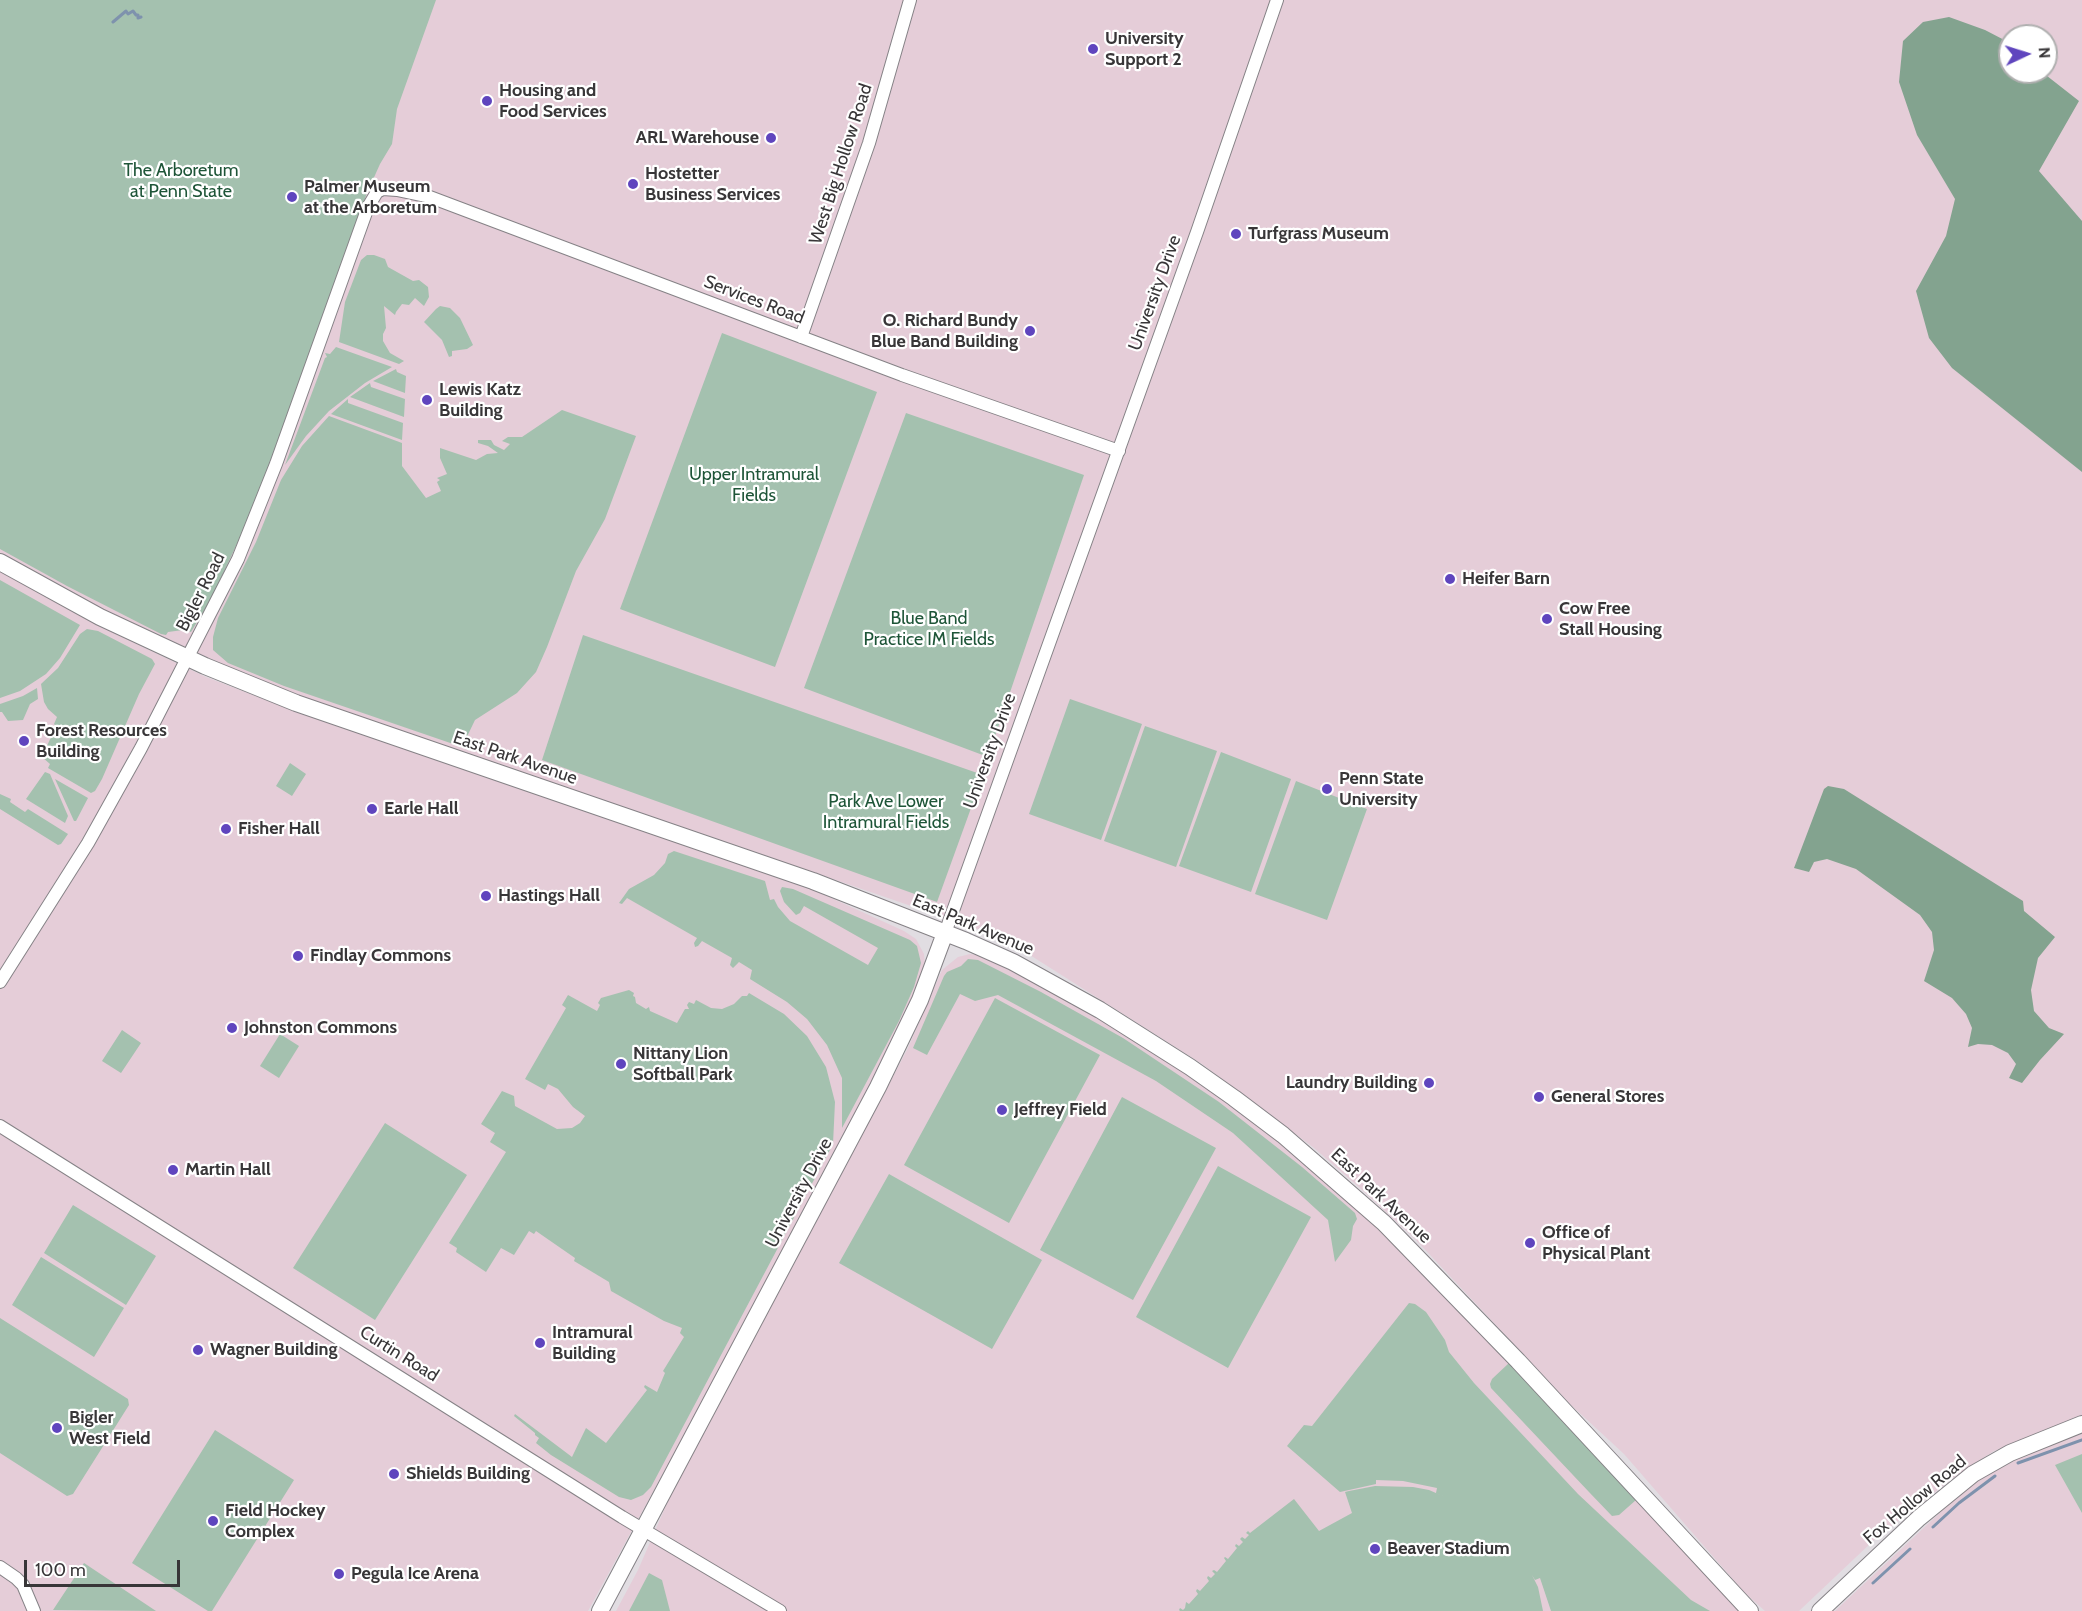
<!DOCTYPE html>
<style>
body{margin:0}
#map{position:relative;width:2082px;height:1611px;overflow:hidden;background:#e1dde2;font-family:Cabin,sans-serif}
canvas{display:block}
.north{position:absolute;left:1998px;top:24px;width:60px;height:60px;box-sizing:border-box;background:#fff;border:2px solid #afafaf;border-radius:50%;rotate:86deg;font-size:16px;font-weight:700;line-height:24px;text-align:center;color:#383638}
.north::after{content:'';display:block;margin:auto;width:21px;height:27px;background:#5f45be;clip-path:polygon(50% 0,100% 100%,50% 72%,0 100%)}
.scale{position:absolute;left:24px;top:1560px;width:156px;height:27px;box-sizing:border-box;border:3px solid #383638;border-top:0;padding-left:8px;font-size:18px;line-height:21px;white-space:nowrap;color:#383638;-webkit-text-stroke:4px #fff;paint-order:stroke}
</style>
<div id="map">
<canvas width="2082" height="1611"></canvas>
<div class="north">N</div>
<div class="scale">100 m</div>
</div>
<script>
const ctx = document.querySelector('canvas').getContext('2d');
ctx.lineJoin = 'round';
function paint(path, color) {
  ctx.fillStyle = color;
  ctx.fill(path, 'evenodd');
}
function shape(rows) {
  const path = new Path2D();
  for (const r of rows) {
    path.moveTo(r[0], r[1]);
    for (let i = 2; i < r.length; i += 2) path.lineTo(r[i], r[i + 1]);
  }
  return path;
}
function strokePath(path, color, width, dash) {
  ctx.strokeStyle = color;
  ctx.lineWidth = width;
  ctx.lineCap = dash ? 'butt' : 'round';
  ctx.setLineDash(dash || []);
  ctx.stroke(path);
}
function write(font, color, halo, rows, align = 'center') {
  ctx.font = font + ' Cabin,sans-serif';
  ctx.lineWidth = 4.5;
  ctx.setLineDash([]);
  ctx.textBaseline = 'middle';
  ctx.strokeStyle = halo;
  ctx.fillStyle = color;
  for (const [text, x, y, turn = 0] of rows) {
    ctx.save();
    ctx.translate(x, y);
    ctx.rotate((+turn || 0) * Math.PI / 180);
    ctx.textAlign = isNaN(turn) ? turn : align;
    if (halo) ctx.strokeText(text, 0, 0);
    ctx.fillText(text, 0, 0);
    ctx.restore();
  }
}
const education = shape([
 [0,0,2082,0,2082,1418,1994,1451,1953,1478,1873,1541,1799,1611,1765,1611,1743,1591,1624,1454,1571,1405,1415,1239,1360,1188,1314,1148,1202,1064,1022,950,978,929,298,695,158,637,86,601,0,553],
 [2010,36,2046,36,2046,72,2010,72],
 [0,571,101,627,206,677,308,716,796,882,904,931,916,939,924,954,925,965,899,1029,709,1389,588,1611,0,1611],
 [970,954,984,956,1063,997,1143,1045,1186,1073,1291,1150,1401,1249,1471,1321,1739,1611,616,1611,638,1570,671,1494,907,1050,942,970,958,957],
 [2082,1433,2082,1611,1835,1611,1961,1493,1986,1475,2015,1459]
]);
const green = shape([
 [0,0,436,0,397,109,392,144,380,164,367,193,253,510,210,601,191,632,183,630,168,632,166,635,161,634,67,586,0,549],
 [367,255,374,255,385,259,388,267,413,281,419,280,428,287,429,297,424,306,415,298,409,305,402,304,396,312,395,315,384,306,386,328,383,334,383,341,390,353,404,361,399,364,339,342,345,302,361,260],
 [440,306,450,308,460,318,473,345,467,349,452,351,452,356,449,357,442,340,424,322,436,309],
 [722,333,877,392,775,667,620,609],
 [336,347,392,367,365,383,329,411,306,436,285,465,325,358,327,357,325,353,330,354],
 [396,369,397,372,406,376,405,393,373,381],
 [370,383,371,387,405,399,404,417,350,397],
 [348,399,348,403,403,423,402,440,331,414],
 [562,410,636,436,605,519,576,571,547,647,536,672,517,693,475,720,462,747,284,686,228,663,213,650,213,637,218,618,256,542,281,480,302,446,329,416,402,443,402,466,426,498,441,491,437,482,440,480,437,478,447,474,440,458,440,448,476,460,487,454,498,453,488,446,478,443,478,440,491,440,494,445,504,450,510,444,502,441,508,437,522,437],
 [906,413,1084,475,988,757,804,688],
 [0,580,80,625,60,658,46,674,20,691,0,698],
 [87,629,98,631,152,659,155,664,139,694,102,779,95,791,91,793,48,768,50,764,42,757,56,726,54,724,57,717,48,709,44,702,41,684,58,668,80,634],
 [583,635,983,775,937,902,542,760],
 [37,688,38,699,30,704,23,720,8,721,2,712,0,712,0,704,23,696],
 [1070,699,1142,724,1101,840,1029,814],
 [1145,726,1217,751,1176,867,1104,841],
 [1221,752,1291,779,1251,892,1179,866],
 [290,763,306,774,292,796,276,786],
 [45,772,50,774,68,816,65,823,26,799],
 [55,779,88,798,76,821,74,821],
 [1296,781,1367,809,1327,920,1255,894],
 [0,794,11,799,10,802,25,812,28,809,68,834,61,844,58,845,0,809],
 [674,851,765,881,770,900,774,899,778,907,790,921,868,965,878,948,804,906,800,913,796,915,784,902,780,891,782,887,793,889,910,940,917,946,921,963,914,987,899,1021,842,1128,842,1078,827,1045,807,1019,787,1002,750,979,752,970,739,962,733,968,730,965,732,958,702,941,698,946,695,947,694,943,697,938,627,898,622,904,619,903,629,889,654,875,665,863,668,854],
 [968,959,978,960,1041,992,1123,1038,1219,1102,1302,1167,1355,1213,1357,1219,1353,1226,1351,1240,1335,1262,1328,1220,1233,1133,1156,1081,998,995,975,1001,960,994,927,1055,913,1048,944,976,947,972,961,966],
 [629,990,634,993,633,996,635,997,636,1003,646,1009,649,1007,650,1011,677,1023,685,1009,689,1009,687,1005,689,1002,694,1004,696,1000,711,1008,722,1009,734,1004,742,996,747,996,749,993,784,1014,807,1036,826,1067,835,1102,833,1144,651,1487,643,1495,631,1500,619,1497,551,1455,536,1443,539,1438,535,1435,535,1433,514,1416,515,1414,572,1457,586,1428,606,1443,647,1390,644,1387,645,1385,657,1392,665,1373,663,1371,684,1337,680,1333,682,1328,664,1321,611,1291,609,1282,574,1261,575,1258,536,1231,534,1234,529,1231,514,1255,501,1248,486,1272,456,1252,457,1248,449,1243,506,1152,490,1142,495,1133,481,1124,502,1091,514,1096,515,1106,557,1129,572,1128,580,1123,585,1116,573,1107,558,1089,548,1084,545,1090,525,1079,566,1008,562,1005,568,995,597,1011,600,1005,598,1003,601,998],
 [995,998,1100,1055,1009,1223,904,1165],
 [122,1030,141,1043,121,1073,102,1061],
 [280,1034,299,1046,279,1078,260,1066],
 [1122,1097,1216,1148,1133,1300,1040,1250],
 [385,1123,467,1175,375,1320,293,1268],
 [1218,1166,1311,1217,1228,1368,1136,1317],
 [889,1174,1042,1260,992,1349,839,1263],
 [73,1205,156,1256,126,1305,44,1253],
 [41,1257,124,1308,94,1357,12,1305],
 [1409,1303,1415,1304,1426,1312,1445,1340,1449,1352,1474,1383,1578,1494,1691,1600,1710,1611,1551,1611,1540,1578,1535,1580,1532,1575,1538,1587,1543,1611,1180,1611,1179,1610,1180,1608,1183,1610,1185,1608,1186,1602,1189,1604,1198,1594,1196,1591,1197,1589,1200,1591,1209,1581,1207,1578,1208,1576,1211,1578,1215,1574,1212,1571,1214,1570,1217,1572,1226,1561,1224,1558,1225,1557,1228,1559,1237,1548,1235,1546,1236,1544,1239,1546,1243,1542,1240,1539,1242,1537,1245,1539,1249,1535,1246,1533,1248,1531,1250,1533,1294,1499,1319,1531,1352,1513,1345,1492,1349,1491,1375,1486,1413,1487,1429,1490,1452,1500,1436,1493,1437,1488,1403,1481,1376,1480,1376,1484,1340,1492,1287,1446,1304,1425,1312,1426],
 [0,1318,128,1399,129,1405,73,1494,67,1496,0,1453],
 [1509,1363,1636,1500,1619,1515,1612,1516,1589,1492,1491,1388,1490,1384,1492,1379],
 [215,1430,294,1480,212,1611,208,1611,132,1563],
 [2082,1454,2082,1513,2055,1465],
 [84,1563,156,1611,53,1610],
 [649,1573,662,1580,670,1611,629,1611]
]);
const forest = shape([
 [1949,17,1985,30,2010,43,2010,72,2042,72,2079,101,2039,171,2082,221,2082,472,1952,368,1929,338,1916,291,1946,236,1955,199,1917,135,1899,82,1903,41,1923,22],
 [1828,786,1844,789,2023,901,2024,911,2055,937,2038,958,2031,990,2034,1011,2049,1028,2064,1034,2040,1060,2022,1083,2009,1078,2016,1064,2008,1053,1992,1045,1978,1044,1968,1047,1972,1028,1966,1014,1952,998,1924,981,1934,950,1932,932,1920,915,1856,869,1827,859,1814,862,1809,872,1794,868,1824,789]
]);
const stream = shape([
 [113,22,126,11,128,14,133,11,136,15,138,15,138,18,141,17],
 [2018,1463,2082,1440],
 [1933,1527,1959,1503,1995,1476],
 [1873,1583,1910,1549]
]);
const minor = shape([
 [801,337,869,143,910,0],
 [945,933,1197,232,1277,0],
 [0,982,88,843,141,748,238,559,276,464,368,207,377,192,383,189,397,190,430,197,902,375,1119,451],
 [0,1126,622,1517,780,1611],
 [0,1567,16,1578,23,1585,34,1611]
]);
const secondary = shape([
 [0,562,100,617,205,666,296,703,813,881,966,941,1013,962,1100,1010,1190,1067,1234,1098,1283,1135,1384,1223,1518,1361,1750,1611],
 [600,1611,878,1087,920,1000,945,933],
 [1820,1611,1919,1518,1973,1474,2010,1453,2082,1424]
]);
const markers = [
 [1093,49,6,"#5f45be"],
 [487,101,6,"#5f45be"],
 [771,138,6,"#5f45be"],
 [633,184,6,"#5f45be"],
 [292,197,6,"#5f45be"],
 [1236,234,6,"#5f45be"],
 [1030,331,6,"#5f45be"],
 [427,400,6,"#5f45be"],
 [1450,579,6,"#5f45be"],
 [1547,619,6,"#5f45be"],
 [24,741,6,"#5f45be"],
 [1327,789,6,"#5f45be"],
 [372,809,6,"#5f45be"],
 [226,829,6,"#5f45be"],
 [486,896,6,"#5f45be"],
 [298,956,6,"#5f45be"],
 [232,1028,6,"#5f45be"],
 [621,1064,6,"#5f45be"],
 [1429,1083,6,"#5f45be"],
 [1539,1097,6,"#5f45be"],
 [1002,1110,6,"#5f45be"],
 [173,1170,6,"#5f45be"],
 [1530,1243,6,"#5f45be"],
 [540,1343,6,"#5f45be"],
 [198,1350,6,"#5f45be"],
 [57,1428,6,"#5f45be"],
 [394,1474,6,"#5f45be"],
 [213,1521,6,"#5f45be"],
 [1375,1549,6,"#5f45be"],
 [339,1574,6,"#5f45be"]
];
const poiNames = [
 ["University",1105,39],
 ["Support 2",1105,60],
 ["Housing and",499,91],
 ["Food Services",499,112],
 ["ARL Warehouse",759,138,"right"],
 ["Hostetter",645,174],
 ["Business Services",645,195],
 ["Palmer Museum",304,187],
 ["at the Arboretum",304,208],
 ["Turfgrass Museum",1248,234],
 ["O. Richard Bundy",1018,321,"right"],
 ["Blue Band Building",1018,342,"right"],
 ["Lewis Katz",439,390],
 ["Building",439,411],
 ["Heifer Barn",1462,579],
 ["Cow Free",1559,609],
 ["Stall Housing",1559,630],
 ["Forest Resources",36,731],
 ["Building",36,752],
 ["Penn State",1339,779],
 ["University",1339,800],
 ["Earle Hall",384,809],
 ["Fisher Hall",238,829],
 ["Hastings Hall",498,896],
 ["Findlay Commons",310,956],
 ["Johnston Commons",244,1028],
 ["Nittany Lion",633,1054],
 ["Softball Park",633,1075],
 ["Laundry Building",1417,1083,"right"],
 ["General Stores",1551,1097],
 ["Jeffrey Field",1014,1110],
 ["Martin Hall",185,1170],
 ["Office of",1542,1233],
 ["Physical Plant",1542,1254],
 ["Intramural",552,1333],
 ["Building",552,1354],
 ["Wagner Building",210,1350],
 ["Bigler",69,1418],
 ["West Field",69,1439],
 ["Shields Building",406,1474],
 ["Field Hockey",225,1511],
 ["Complex",225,1532],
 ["Beaver Stadium",1387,1549],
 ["Pegula Ice Arena",351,1574]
];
const streetNames = [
 ["West Big Hollow Road",841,164,-72],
 ["University Drive",1155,293,-70],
 ["Services Road",754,300,21],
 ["Bigler Road",201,592,-63],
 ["University Drive",990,751,-70],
 ["East Park Avenue",515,758,19],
 ["East Park Avenue",973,925,23],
 ["University Drive",799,1193,-62],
 ["East Park Avenue",1381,1196,43],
 ["Curtin Road",399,1354,32],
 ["Fox Hollow Road",1915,1500,-40]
];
const parkNames = [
 ["The Arboretum",181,171],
 ["at Penn State",181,192],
 ["Upper Intramural",754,475],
 ["Fields",754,496],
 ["Blue Band",929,619],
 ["Practice IM Fields",929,640],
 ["Park Ave Lower",886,802],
 ["Intramural Fields",886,823]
];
paint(education, '#e5cdd8');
paint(green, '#a4c1af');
paint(forest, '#83a38f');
strokePath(stream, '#7e92ad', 3);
strokePath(minor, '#858286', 14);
strokePath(secondary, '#858286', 18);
strokePath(minor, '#fff', 12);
strokePath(secondary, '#fff', 16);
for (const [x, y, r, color] of markers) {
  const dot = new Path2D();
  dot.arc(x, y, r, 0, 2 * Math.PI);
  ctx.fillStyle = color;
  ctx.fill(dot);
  strokePath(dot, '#fff', 2);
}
write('bold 18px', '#383638', '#fff', poiNames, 'left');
write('18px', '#383638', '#fff', streetNames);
write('18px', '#1e5538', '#fff', parkNames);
</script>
